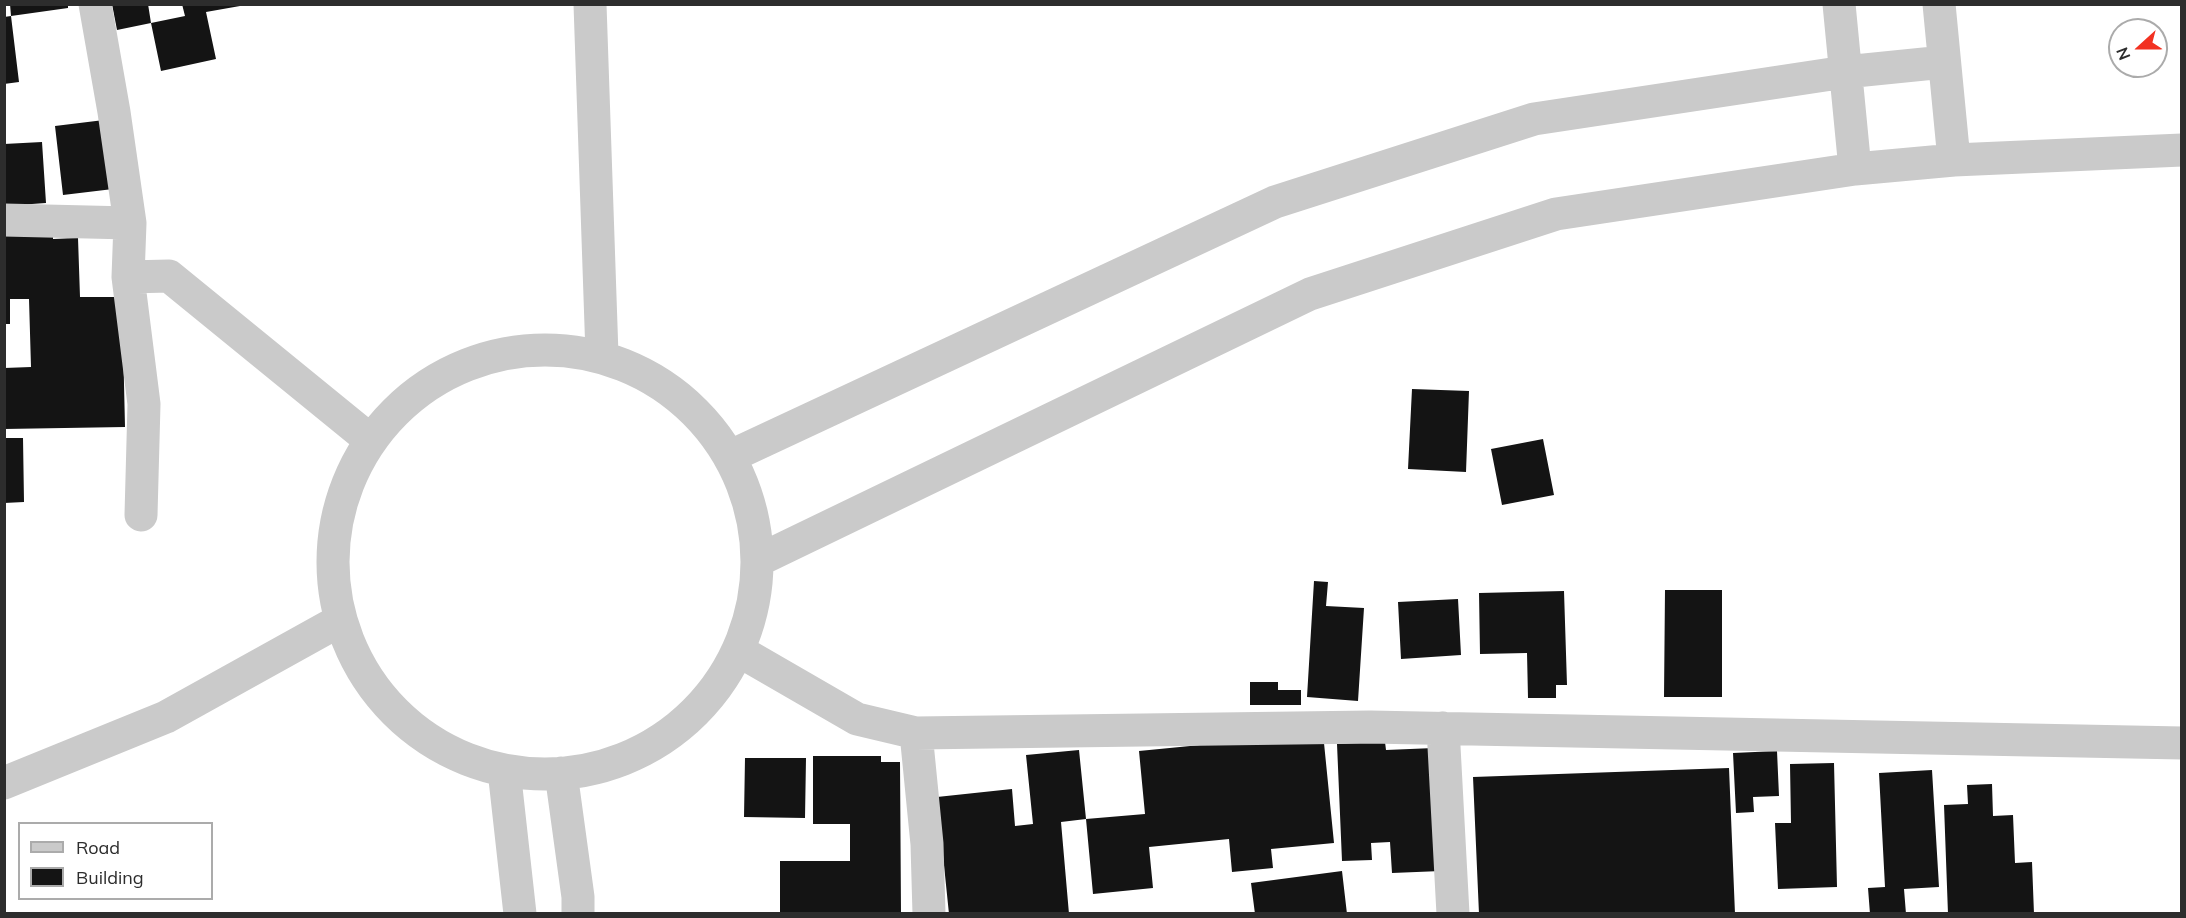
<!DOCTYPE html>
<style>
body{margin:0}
#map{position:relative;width:2186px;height:918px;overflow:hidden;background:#fff;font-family:Mulish,sans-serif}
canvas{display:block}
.frame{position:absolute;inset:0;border:6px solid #2d2d2d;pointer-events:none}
.legend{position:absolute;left:18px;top:822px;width:195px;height:78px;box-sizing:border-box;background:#fff;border:2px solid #ababab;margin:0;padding:8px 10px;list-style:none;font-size:18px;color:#2d2d2d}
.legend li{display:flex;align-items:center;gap:12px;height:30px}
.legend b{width:30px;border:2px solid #ababab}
.north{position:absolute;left:2108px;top:18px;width:60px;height:60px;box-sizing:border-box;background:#fff;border:2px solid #ababab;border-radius:50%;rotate:249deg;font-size:16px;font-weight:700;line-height:24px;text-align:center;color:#2d2d2d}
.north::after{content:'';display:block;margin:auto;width:21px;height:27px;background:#f23121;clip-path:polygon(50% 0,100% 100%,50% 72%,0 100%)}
</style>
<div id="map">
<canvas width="2186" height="918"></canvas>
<div class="frame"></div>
<ul class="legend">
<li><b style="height:8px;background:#cacaca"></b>Road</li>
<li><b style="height:16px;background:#141414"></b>Building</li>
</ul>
<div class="north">N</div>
</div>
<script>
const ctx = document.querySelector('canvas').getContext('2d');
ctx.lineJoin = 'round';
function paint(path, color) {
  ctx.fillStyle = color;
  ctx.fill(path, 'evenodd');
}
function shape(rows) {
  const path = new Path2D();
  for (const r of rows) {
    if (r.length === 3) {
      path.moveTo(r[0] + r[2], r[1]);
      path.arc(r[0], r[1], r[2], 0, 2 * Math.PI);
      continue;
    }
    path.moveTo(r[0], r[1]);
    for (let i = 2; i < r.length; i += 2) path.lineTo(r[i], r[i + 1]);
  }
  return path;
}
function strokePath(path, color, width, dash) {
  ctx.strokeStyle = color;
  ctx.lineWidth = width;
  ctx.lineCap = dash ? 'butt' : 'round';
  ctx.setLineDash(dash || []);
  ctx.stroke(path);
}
const building = shape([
 [10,4,68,4,68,8,11,16],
 [112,4,148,4,151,23,117,30],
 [182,4,240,6,206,12,216,59,161,71,151,23,185,16],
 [11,16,19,82,4,84,4,17],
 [104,120,113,189,63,195,55,126],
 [42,142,46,203,4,206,4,144],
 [53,227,53,239,78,238,80,297,122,297,125,427,4,429,4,368,31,367,29,299,10,299,10,324,4,324,4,228],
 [1412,389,1469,391,1466,472,1408,469],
 [4,438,23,438,24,502,4,503],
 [1543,439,1554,495,1502,505,1491,449],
 [1314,581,1328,582,1326,606,1364,608,1358,701,1307,697],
 [1665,590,1722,590,1722,697,1664,697],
 [1564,591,1567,685,1556,685,1556,698,1528,698,1527,653,1480,654,1479,593],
 [1458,599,1461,655,1401,659,1398,602],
 [1250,682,1278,682,1278,690,1301,690,1301,705,1250,705],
 [1323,733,1334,843,1271,849,1273,868,1232,872,1229,839,1149,847,1153,888,1093,894,1086,819,1145,814,1139,751],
 [1385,742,1386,750,1434,748,1441,871,1392,873,1390,842,1371,843,1372,860,1342,861,1337,744],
 [1079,750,1086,819,1061,822,1069,914,949,914,937,797,1012,789,1015,826,1033,824,1026,755],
 [1777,751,1779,796,1753,797,1754,812,1736,813,1733,753],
 [813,756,881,756,881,762,900,762,901,914,780,914,780,861,850,861,850,824,813,824],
 [745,758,806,758,805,818,744,817],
 [1834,763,1837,887,1778,889,1775,823,1791,823,1790,764],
 [1729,768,1735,914,1479,914,1473,777],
 [1932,770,1939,887,1904,889,1906,914,1870,914,1868,888,1885,887,1879,773],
 [1992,784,1993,816,2013,815,2015,863,2032,862,2034,914,1948,914,1944,805,1968,804,1967,785],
 [1342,871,1347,914,1255,914,1251,883]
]);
const minor = shape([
 [95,4,114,112,130,223,128,277,144,404,141,515],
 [590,4,602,355],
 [1839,4,1855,169],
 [1939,4,1954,160],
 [4,220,130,223],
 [128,277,169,276,369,439],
 [545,562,212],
 [731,456,1275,202,1534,119,1845,72,1944,62],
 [759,560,1310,294,1556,214,1855,169,1954,160,2182,150],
 [741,652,857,719,916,733,1370,727,2182,743],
 [1443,728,1453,914],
 [916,733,927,844,929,914],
 [504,770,520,914],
 [561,773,578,897,578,914],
 [4,783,166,717,339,621]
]);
paint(building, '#141414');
strokePath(minor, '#cacaca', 33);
</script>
